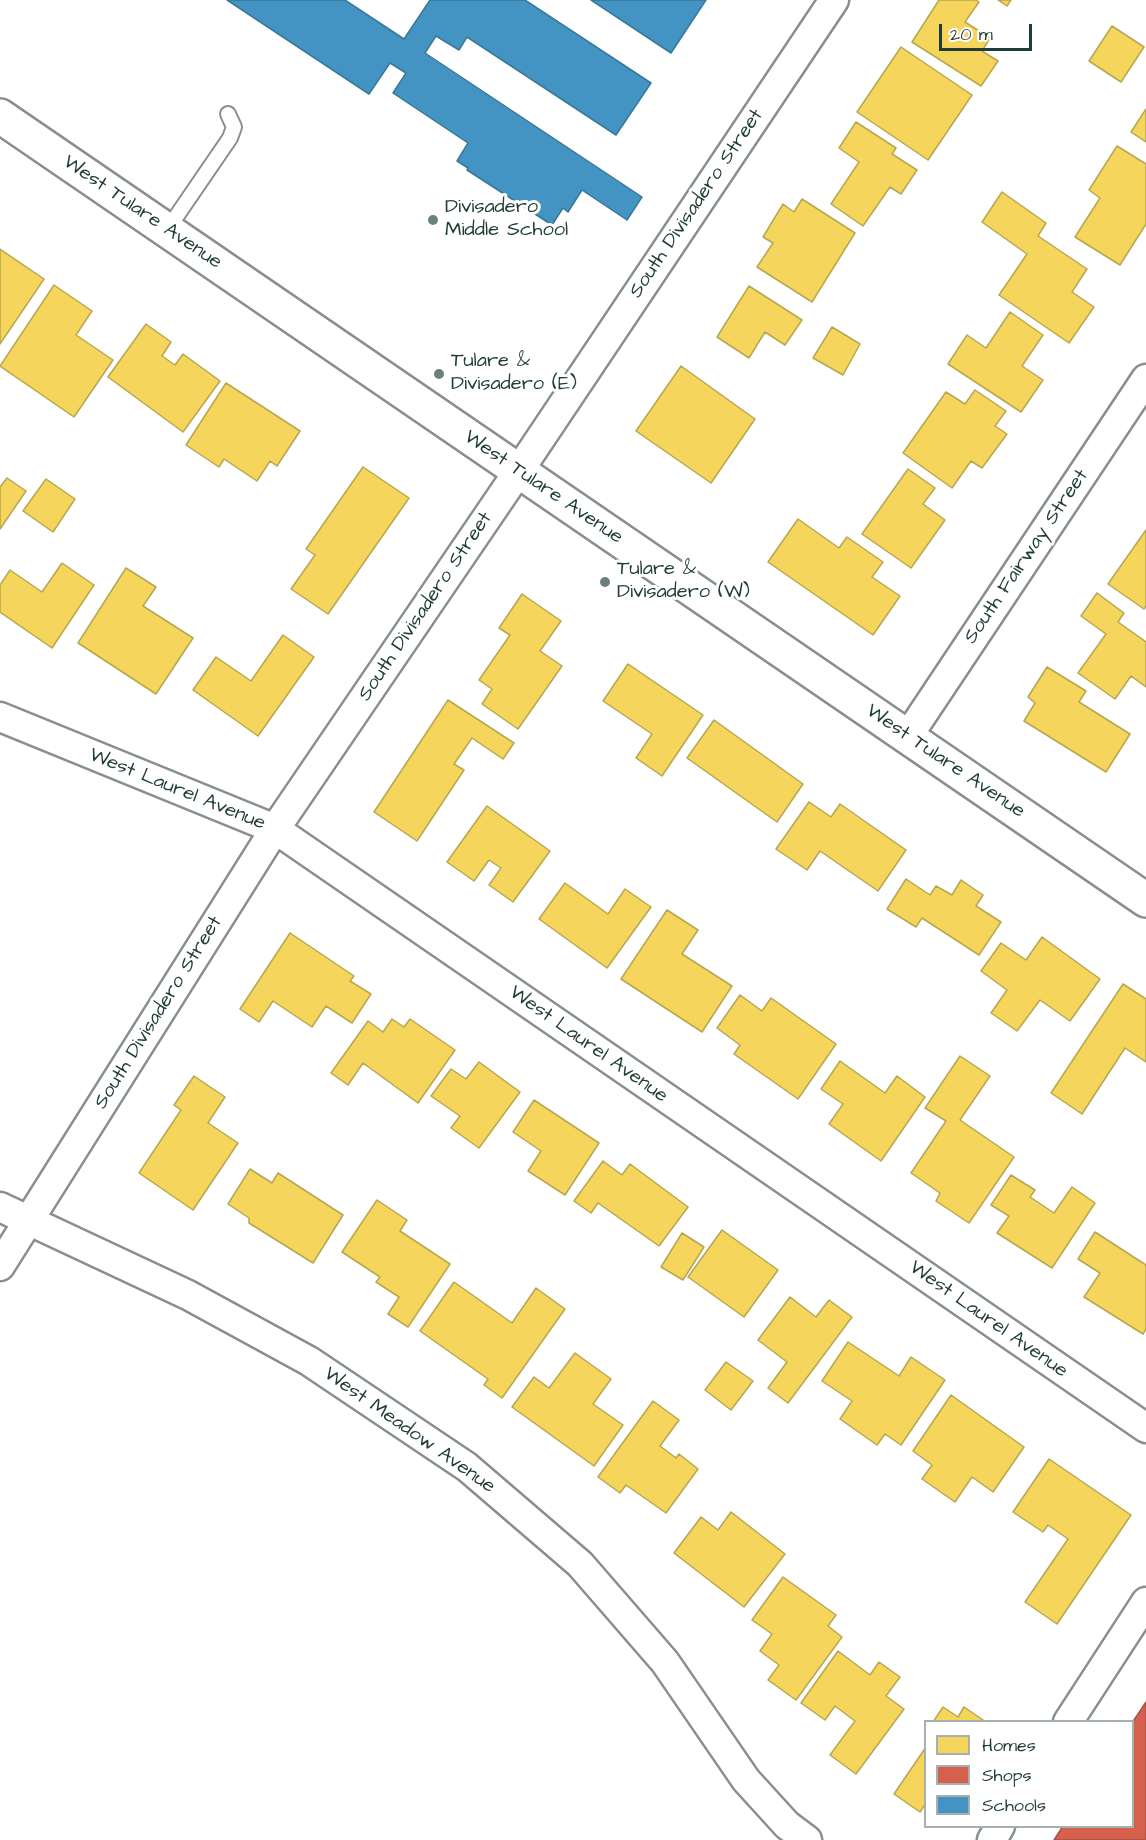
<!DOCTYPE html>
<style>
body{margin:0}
#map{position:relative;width:1146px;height:1840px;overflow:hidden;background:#fff;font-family:"Architects Daughter",sans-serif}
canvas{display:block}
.legend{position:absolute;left:924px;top:1720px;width:210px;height:108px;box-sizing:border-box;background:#fff;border:2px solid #a5b1ae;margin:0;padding:8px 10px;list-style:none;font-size:18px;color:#1f3d34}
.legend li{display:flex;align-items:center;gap:12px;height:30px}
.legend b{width:30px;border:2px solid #a5b1ae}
.scale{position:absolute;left:939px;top:24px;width:93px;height:27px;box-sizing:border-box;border:3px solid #1f3d34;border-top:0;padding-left:8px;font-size:18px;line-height:21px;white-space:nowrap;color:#1f3d34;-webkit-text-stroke:4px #fff;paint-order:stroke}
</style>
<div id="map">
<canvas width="1146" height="1840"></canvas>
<ul class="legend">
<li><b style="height:16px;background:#f6d55c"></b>Homes</li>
<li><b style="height:16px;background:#d6604d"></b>Shops</li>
<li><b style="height:16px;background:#4393c3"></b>Schools</li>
</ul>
<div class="scale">20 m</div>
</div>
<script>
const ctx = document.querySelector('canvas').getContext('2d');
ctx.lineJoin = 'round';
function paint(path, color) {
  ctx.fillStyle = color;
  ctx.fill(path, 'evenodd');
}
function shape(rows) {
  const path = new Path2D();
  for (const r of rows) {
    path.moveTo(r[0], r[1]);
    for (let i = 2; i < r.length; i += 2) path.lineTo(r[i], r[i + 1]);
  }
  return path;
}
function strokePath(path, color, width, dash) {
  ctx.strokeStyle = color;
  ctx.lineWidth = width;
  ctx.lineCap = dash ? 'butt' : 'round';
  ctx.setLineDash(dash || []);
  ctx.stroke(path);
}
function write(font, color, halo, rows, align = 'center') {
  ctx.font = font + ' "Architects Daughter",sans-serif';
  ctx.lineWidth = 6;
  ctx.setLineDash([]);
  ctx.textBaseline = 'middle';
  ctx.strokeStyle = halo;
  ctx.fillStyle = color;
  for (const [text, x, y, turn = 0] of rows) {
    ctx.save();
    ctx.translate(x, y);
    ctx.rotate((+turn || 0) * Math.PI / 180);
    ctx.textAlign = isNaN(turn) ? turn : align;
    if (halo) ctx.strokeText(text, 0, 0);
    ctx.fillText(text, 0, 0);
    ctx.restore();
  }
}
const homes = shape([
 [939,0,976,0,979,2,965,22,990,38,982,51,998,61,981,86,912,42,939,0],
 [998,0,1011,0,1007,6,998,0],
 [1112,26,1144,47,1121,82,1089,61,1112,26],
 [901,47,972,95,928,160,857,112,901,47],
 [1146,109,1146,142,1131,132,1146,109],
 [856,122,896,148,892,154,917,170,901,194,890,187,863,226,831,204,859,162,839,148,856,122],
 [1117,146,1146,164,1146,224,1120,265,1075,237,1100,198,1089,190,1117,146],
 [1002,192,1046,223,1038,236,1087,269,1072,292,1094,307,1069,343,999,295,1027,254,982,222,1002,192],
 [802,199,855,233,812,302,757,267,773,243,763,237,783,204,794,212,802,199],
 [0,249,44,279,0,344,0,249],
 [54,285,92,311,76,335,113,360,74,417,0,366,54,285],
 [749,286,802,320,785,345,765,332,749,358,717,337,749,286],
 [1010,312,1043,335,1022,366,1043,380,1021,412,948,364,967,335,986,348,1010,312],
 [146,324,171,342,162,356,175,365,183,354,220,381,183,432,108,377,146,324],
 [832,327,860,344,843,375,813,358,832,327],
 [681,366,755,419,711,483,636,431,681,366],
 [226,383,300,431,277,466,270,461,257,481,224,459,219,467,186,445,226,383],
 [975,390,1006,411,995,426,1007,434,982,468,971,461,952,488,903,453,946,392,965,404,975,390],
 [363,467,409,498,328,614,291,589,315,555,306,549,363,467],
 [908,469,935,488,923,504,945,520,911,568,862,534,908,469],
 [7,478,26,491,0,529,0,487,7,478],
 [46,479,75,499,53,532,23,511,46,479],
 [798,519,839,548,847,537,883,562,872,577,900,596,873,635,768,562,798,519],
 [1146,530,1146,606,1144,609,1108,584,1146,530],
 [62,563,94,585,52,648,0,612,0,585,10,570,42,592,62,563],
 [126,568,156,587,143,606,193,638,156,694,78,643,126,568],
 [1097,593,1124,613,1118,622,1146,642,1146,687,1131,676,1115,699,1078,673,1106,634,1081,616,1097,593],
 [522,594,561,621,540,651,562,666,518,729,482,704,492,689,479,680,510,635,499,628,522,594],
 [283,635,314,657,258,736,193,690,216,657,251,681,283,635],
 [628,664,703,715,662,776,636,758,652,734,603,701,628,664],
 [1047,667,1086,691,1079,702,1130,734,1106,772,1024,721,1035,703,1028,697,1047,667],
 [448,700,514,743,503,759,472,738,454,764,464,770,417,841,374,812,448,700],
 [714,720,803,784,777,822,687,758,714,720],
 [809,802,831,817,840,804,906,850,878,891,820,851,807,870,776,849,809,802],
 [487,806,550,851,513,902,489,885,501,868,489,860,474,881,447,862,487,806],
 [906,879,930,895,936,886,952,895,961,880,983,895,976,906,1001,922,979,955,922,918,916,927,887,909,906,879],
 [565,883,608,914,625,889,651,907,607,968,539,919,565,883],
 [667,910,698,930,682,954,732,986,702,1032,621,979,667,910],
 [290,933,354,976,350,981,371,994,352,1023,326,1006,312,1027,273,1001,259,1022,240,1009,290,933],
 [1042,937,1100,979,1070,1021,1040,1000,1017,1031,991,1013,1007,990,981,971,1001,943,1026,960,1042,937],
 [1123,984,1146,999,1146,1062,1125,1048,1082,1114,1051,1093,1123,984],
 [740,995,762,1011,771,998,836,1044,798,1099,734,1054,740,1045,717,1028,740,995],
 [392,1019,404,1027,410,1019,455,1050,418,1103,363,1063,348,1085,331,1073,368,1021,383,1032,392,1019],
 [960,1056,990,1076,960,1120,1014,1157,969,1223,936,1201,940,1193,911,1173,946,1121,925,1108,960,1056],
 [840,1061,885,1093,897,1076,925,1097,881,1161,829,1124,843,1104,821,1089,840,1061],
 [479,1062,520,1092,479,1148,451,1128,460,1116,431,1096,451,1069,466,1079,479,1062],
 [194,1076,225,1097,208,1123,238,1143,193,1210,139,1173,181,1110,174,1105,194,1076],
 [534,1100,599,1143,565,1195,528,1171,541,1151,513,1132,534,1100],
 [603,1161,622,1175,630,1164,688,1207,659,1246,598,1203,591,1213,574,1201,603,1161],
 [250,1169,272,1183,278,1173,343,1215,313,1263,249,1223,249,1218,228,1204,250,1169],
 [1011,1175,1035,1190,1030,1197,1054,1213,1072,1187,1095,1203,1052,1268,997,1233,1009,1216,991,1205,1011,1175],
 [377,1200,407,1220,400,1231,450,1264,408,1327,388,1314,399,1297,376,1282,380,1277,342,1252,377,1200],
 [722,1230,778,1270,744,1317,688,1277,722,1230],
 [1095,1232,1146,1265,1146,1329,1143,1334,1084,1297,1100,1273,1078,1259,1095,1232],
 [682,1233,704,1247,683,1280,661,1267,682,1233],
 [454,1282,512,1323,536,1288,565,1309,502,1398,484,1385,488,1379,420,1331,454,1282],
 [790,1297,816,1317,829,1300,852,1317,788,1403,768,1388,787,1362,758,1340,790,1297],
 [848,1342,899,1376,911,1357,945,1380,901,1445,885,1434,877,1445,840,1419,852,1401,822,1381,848,1342],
 [575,1353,611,1379,593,1404,623,1425,594,1466,512,1407,534,1377,549,1388,575,1353],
 [726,1362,753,1381,731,1410,705,1390,726,1362],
 [951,1395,1024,1447,993,1492,972,1477,955,1502,922,1479,932,1465,913,1451,951,1395],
 [653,1401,679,1420,660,1446,676,1458,679,1454,698,1469,666,1513,626,1485,620,1493,598,1477,653,1401],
 [1049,1459,1131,1515,1057,1624,1025,1602,1068,1539,1048,1525,1043,1532,1013,1512,1049,1459],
 [731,1512,785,1554,744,1607,674,1553,701,1517,718,1530,731,1512],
 [783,1577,836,1615,828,1626,842,1637,796,1700,768,1680,779,1665,760,1651,772,1634,752,1620,783,1577],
 [838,1651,870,1675,879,1662,900,1677,886,1696,904,1709,856,1774,830,1755,855,1721,835,1706,825,1720,801,1703,838,1651],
 [943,1707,958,1717,964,1707,986,1722,933,1722,943,1707],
 [926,1747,926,1803,920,1812,894,1794,926,1747]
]);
const shops = shape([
 [1146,1702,1146,1840,1054,1840,1063,1826,1132,1826,1132,1723,1146,1702]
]);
const schools = shape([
 [227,0,345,0,404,39,430,0,525,0,651,83,616,135,467,37,459,50,436,36,425,53,642,197,627,220,582,190,568,212,563,208,552,225,467,170,468,168,457,161,468,143,393,93,406,73,390,63,369,94,227,0],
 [591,0,706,0,671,53,591,0]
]);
const lane = shape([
 [167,230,230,138,234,127,228,114]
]);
const street = shape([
 [0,717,275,829,1146,1428],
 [908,736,1146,379],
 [0,1207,188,1295,309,1361,467,1467,580,1564,665,1662,746,1780,787,1825,807,1840],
 [0,1266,275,829,518,472,834,0],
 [1068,1722,1146,1602],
 [992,1840,1000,1826]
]);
const secondary = shape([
 [0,116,1146,900]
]);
const markers = [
 [433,220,6,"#6d817b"],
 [439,374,6,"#6d817b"],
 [605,582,6,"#6d817b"]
];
const streetNames = [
 ["South Divisadero Street",697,204,-56],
 ["West Tulare Avenue",142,213,34],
 ["West Tulare Avenue",543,488,34],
 ["South Fairway Street",1027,557,-56],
 ["South Divisadero Street",426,607,-56],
 ["West Tulare Avenue",945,762,34],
 ["West Laurel Avenue",177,790,22],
 ["South Divisadero Street",159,1013,-58],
 ["West Laurel Avenue",588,1045,35],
 ["West Laurel Avenue",988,1320,35],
 ["West Meadow Avenue",409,1431,35]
];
const poiNames = [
 ["Divisadero",445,208],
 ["Middle School",445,231],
 ["Tulare &",451,362],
 ["Divisadero (E)",451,385],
 ["Tulare &",617,570],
 ["Divisadero (W)",617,593]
];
paint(homes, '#f6d55c');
strokePath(homes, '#b6a750', 1.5);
paint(shops, '#d6604d');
strokePath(shops, '#9f5646', 1.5);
paint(schools, '#4393c3');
strokePath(schools, '#387998', 1.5);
strokePath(lane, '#898f8d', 18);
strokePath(street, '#898f8d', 33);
strokePath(secondary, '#898f8d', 38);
strokePath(lane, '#fff', 14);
strokePath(street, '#fff', 28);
strokePath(secondary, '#fff', 33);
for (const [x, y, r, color] of markers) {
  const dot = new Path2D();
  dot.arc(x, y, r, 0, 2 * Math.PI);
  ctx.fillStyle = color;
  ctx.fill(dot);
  strokePath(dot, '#fff', 2);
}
write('20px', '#1f3d34', '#fff', streetNames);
write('20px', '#1f3d34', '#fff', poiNames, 'left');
</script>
